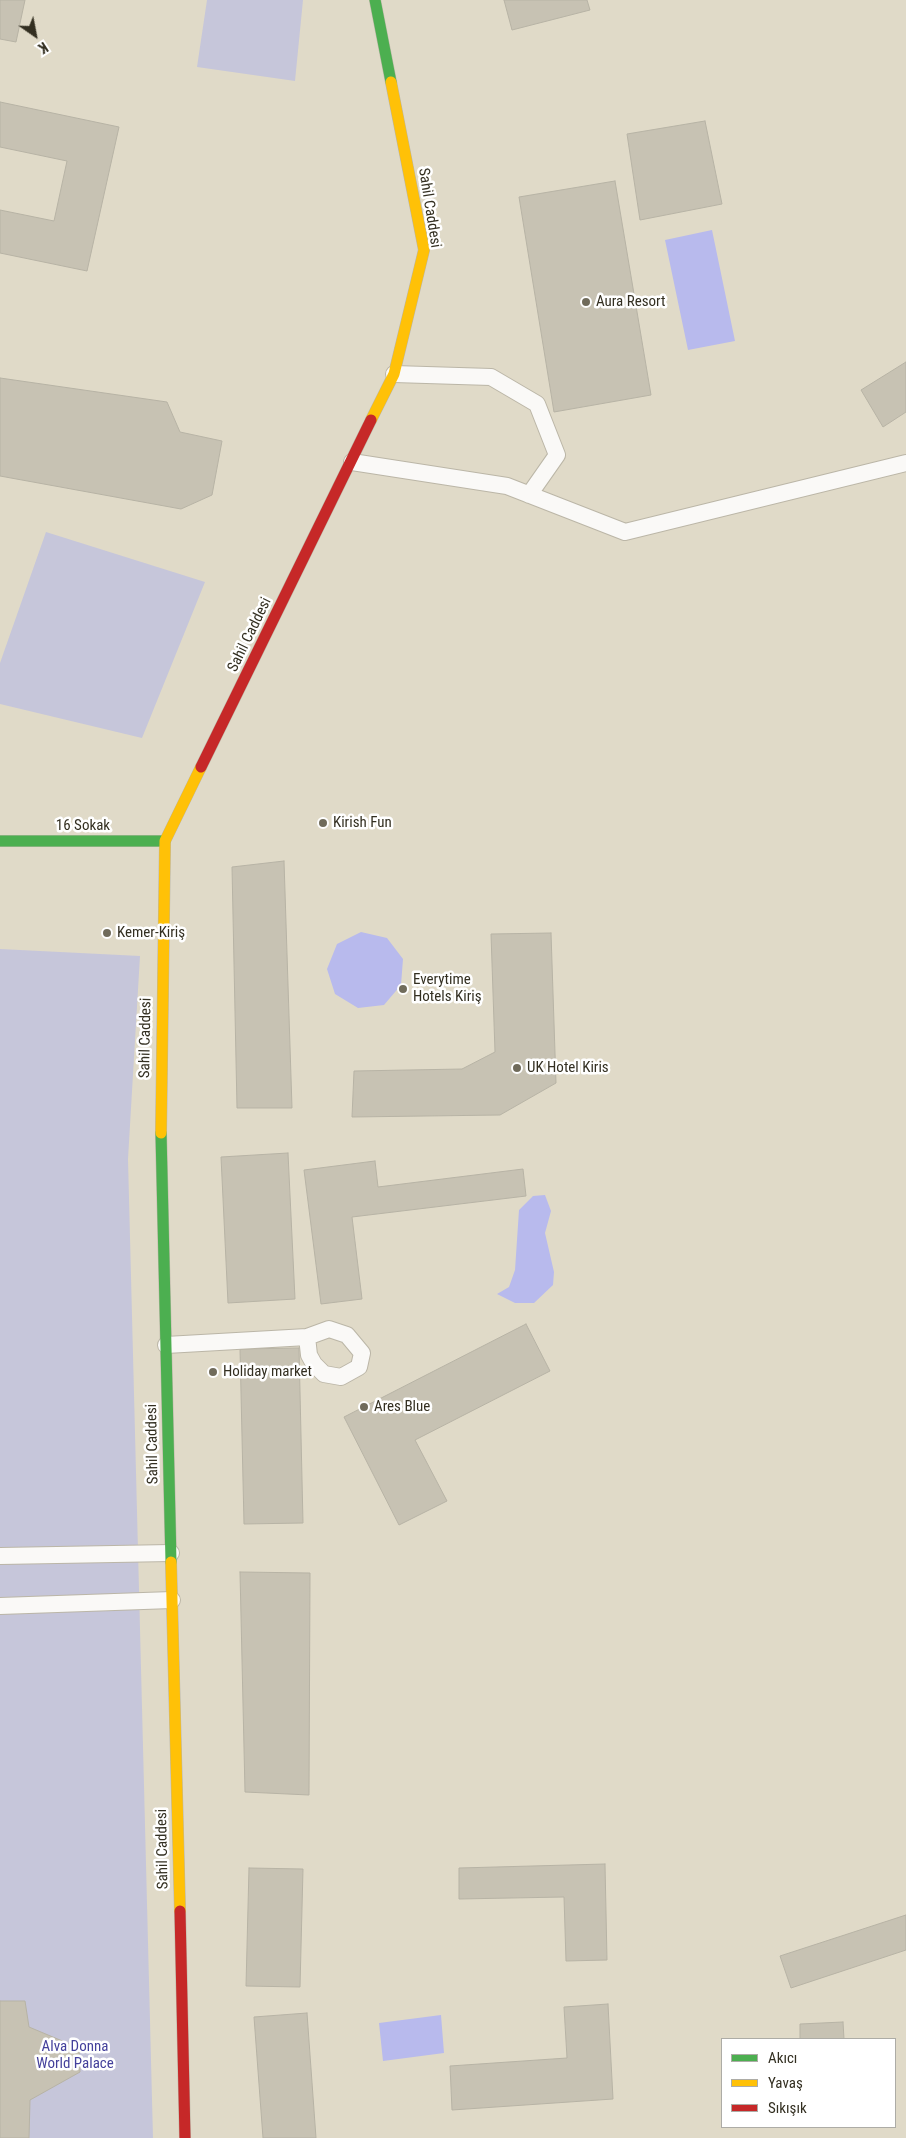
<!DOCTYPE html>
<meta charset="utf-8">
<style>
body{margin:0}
#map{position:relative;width:906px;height:2138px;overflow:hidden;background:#e0dac8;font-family:"Roboto Condensed",sans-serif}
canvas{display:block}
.legend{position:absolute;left:721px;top:2038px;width:175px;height:90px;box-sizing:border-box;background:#fff;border:1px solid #adaca6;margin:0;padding:6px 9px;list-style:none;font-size:15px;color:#332f21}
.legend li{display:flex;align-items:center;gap:10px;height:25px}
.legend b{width:25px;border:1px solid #adaca6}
.north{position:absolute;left:10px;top:10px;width:50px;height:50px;-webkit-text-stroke:4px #fff;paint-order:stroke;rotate:147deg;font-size:14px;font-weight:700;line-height:20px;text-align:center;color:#332f21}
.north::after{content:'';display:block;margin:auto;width:18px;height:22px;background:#332f21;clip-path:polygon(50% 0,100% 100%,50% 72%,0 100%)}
</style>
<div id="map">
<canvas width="906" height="2138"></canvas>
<ul class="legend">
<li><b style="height:6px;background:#4caf50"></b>Akıcı</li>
<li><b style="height:6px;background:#ffc107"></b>Yavaş</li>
<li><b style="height:6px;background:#c62828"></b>Sıkışık</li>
</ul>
<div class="north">K</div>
</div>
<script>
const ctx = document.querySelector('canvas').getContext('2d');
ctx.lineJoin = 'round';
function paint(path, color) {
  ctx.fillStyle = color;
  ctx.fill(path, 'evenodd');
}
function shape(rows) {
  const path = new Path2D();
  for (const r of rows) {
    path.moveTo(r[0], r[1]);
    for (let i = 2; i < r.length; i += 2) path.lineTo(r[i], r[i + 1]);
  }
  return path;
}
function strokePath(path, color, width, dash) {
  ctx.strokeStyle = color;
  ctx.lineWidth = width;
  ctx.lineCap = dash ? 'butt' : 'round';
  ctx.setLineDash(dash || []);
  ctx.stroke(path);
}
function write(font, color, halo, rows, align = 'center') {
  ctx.font = font + ' "Roboto Condensed",sans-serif';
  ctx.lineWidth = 5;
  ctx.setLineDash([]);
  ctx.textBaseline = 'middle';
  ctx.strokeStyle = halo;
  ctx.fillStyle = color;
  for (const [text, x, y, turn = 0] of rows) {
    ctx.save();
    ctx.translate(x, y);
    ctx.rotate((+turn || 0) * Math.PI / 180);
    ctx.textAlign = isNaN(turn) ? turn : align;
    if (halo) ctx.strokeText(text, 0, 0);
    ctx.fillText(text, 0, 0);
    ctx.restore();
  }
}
const green = shape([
 [207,0,303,0,295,81,197,67],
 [46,532,205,582,142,738,0,704,0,663],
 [0,949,140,956,128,1159,153,2138,0,2138]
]);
const water = shape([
 [712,230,735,341,688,350,665,240],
 [361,932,387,938,403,959,401,985,384,1005,358,1008,335,994,327,969,337,944],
 [545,1195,551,1211,545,1233,554,1272,553,1285,534,1303,515,1303,497,1294,509,1287,515,1270,519,1210,533,1196],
 [441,2015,444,2053,383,2061,379,2023]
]);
const building = shape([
 [0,0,25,0,16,42,0,39,0,0],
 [504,0,587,0,590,10,512,30,504,0],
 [0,102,119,127,87,271,0,253,0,210,54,221,67,161,0,147,0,102],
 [705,121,722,204,640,220,627,134,705,121],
 [615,181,651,395,554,412,519,197,615,181],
 [906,362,906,412,883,427,861,390,906,362],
 [0,378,167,402,180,432,222,441,212,495,181,509,0,476,0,378],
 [284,861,292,1108,237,1108,232,867,284,861],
 [551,933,556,1083,500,1115,352,1117,354,1071,462,1069,495,1052,491,934,551,933],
 [288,1153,295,1299,228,1303,221,1157,288,1153],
 [375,1161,378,1187,523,1169,526,1196,352,1217,362,1299,321,1304,304,1170,375,1161],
 [526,1324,550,1371,415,1440,447,1501,399,1525,344,1417,526,1324],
 [299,1348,303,1523,244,1524,240,1349,299,1348],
 [240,1572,310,1573,309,1795,245,1792,240,1572],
 [605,1864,607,1960,566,1961,564,1897,459,1899,459,1868,605,1864],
 [249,1868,303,1869,300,1987,246,1986,249,1868],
 [906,1915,906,1950,791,1988,780,1956,906,1915],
 [0,2001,25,2001,29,2027,79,2048,80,2072,30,2100,29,2138,0,2138,0,2001],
 [608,2004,613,2099,452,2110,450,2066,567,2058,564,2007,608,2004],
 [307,2013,316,2138,263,2138,254,2017,307,2013],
 [843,2022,844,2039,800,2039,800,2024,843,2022]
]);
const lane = shape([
 [394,374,491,377,537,404,557,455,529,495],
 [352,462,507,486,625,532,906,463],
 [166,1345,307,1337,329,1329,347,1335,362,1353,359,1367,341,1377,324,1374,314,1364,309,1355,307,1337],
 [0,1556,171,1553],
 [0,1606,172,1600]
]);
const fast = shape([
 [375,0,391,82],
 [0,841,165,841],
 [161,1133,171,1562]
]);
const slow = shape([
 [371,420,394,374,424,250,391,82],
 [161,1133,165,841,201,767],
 [171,1562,180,1911]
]);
const jam = shape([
 [201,767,371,420],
 [180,1911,185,2138]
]);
const markers = [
 [586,302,5,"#706b5b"],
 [323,823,5,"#706b5b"],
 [107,933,5,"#706b5b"],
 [403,989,5,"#706b5b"],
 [517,1068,5,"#706b5b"],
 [213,1372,5,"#706b5b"],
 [364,1407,5,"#706b5b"]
];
const streetNames = [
 ["Sahil Caddesi",429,208,81],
 ["Sahil Caddesi",250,635,-64],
 ["16 Sokak",83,826],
 ["Sahil Caddesi",146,1038,-89],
 ["Sahil Caddesi",153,1444,-91],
 ["Sahil Caddesi",163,1849,-91]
];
const poiNames = [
 ["Aura Resort",596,302],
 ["Kirish Fun",333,823],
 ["Kemer-Kiriş",117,933],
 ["Everytime",413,980],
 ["Hotels Kiriş",413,997],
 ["UK Hotel Kiris",527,1068],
 ["Holiday market",223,1372],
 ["Ares Blue",374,1407]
];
const parkNames = [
 ["Alva Donna",75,2047],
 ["World Palace",75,2064]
];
paint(green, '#c6c6da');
paint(water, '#b8baed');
paint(building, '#c7c2b3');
strokePath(building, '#b7b3a5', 1);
strokePath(lane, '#bbb6a7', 18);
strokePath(fast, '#bbb6a7', 12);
strokePath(slow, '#bbb6a7', 12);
strokePath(jam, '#bbb6a7', 12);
strokePath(lane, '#faf9f7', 16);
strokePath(fast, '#4caf50', 11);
strokePath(slow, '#ffc107', 11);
strokePath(jam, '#c62828', 11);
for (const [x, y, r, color] of markers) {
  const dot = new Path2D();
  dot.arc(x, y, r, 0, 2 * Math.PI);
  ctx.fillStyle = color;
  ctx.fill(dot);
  strokePath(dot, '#fff', 2);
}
write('15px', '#332f21', '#fff', streetNames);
write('15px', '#332f21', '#fff', poiNames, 'left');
write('15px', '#44409b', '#fff', parkNames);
</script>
